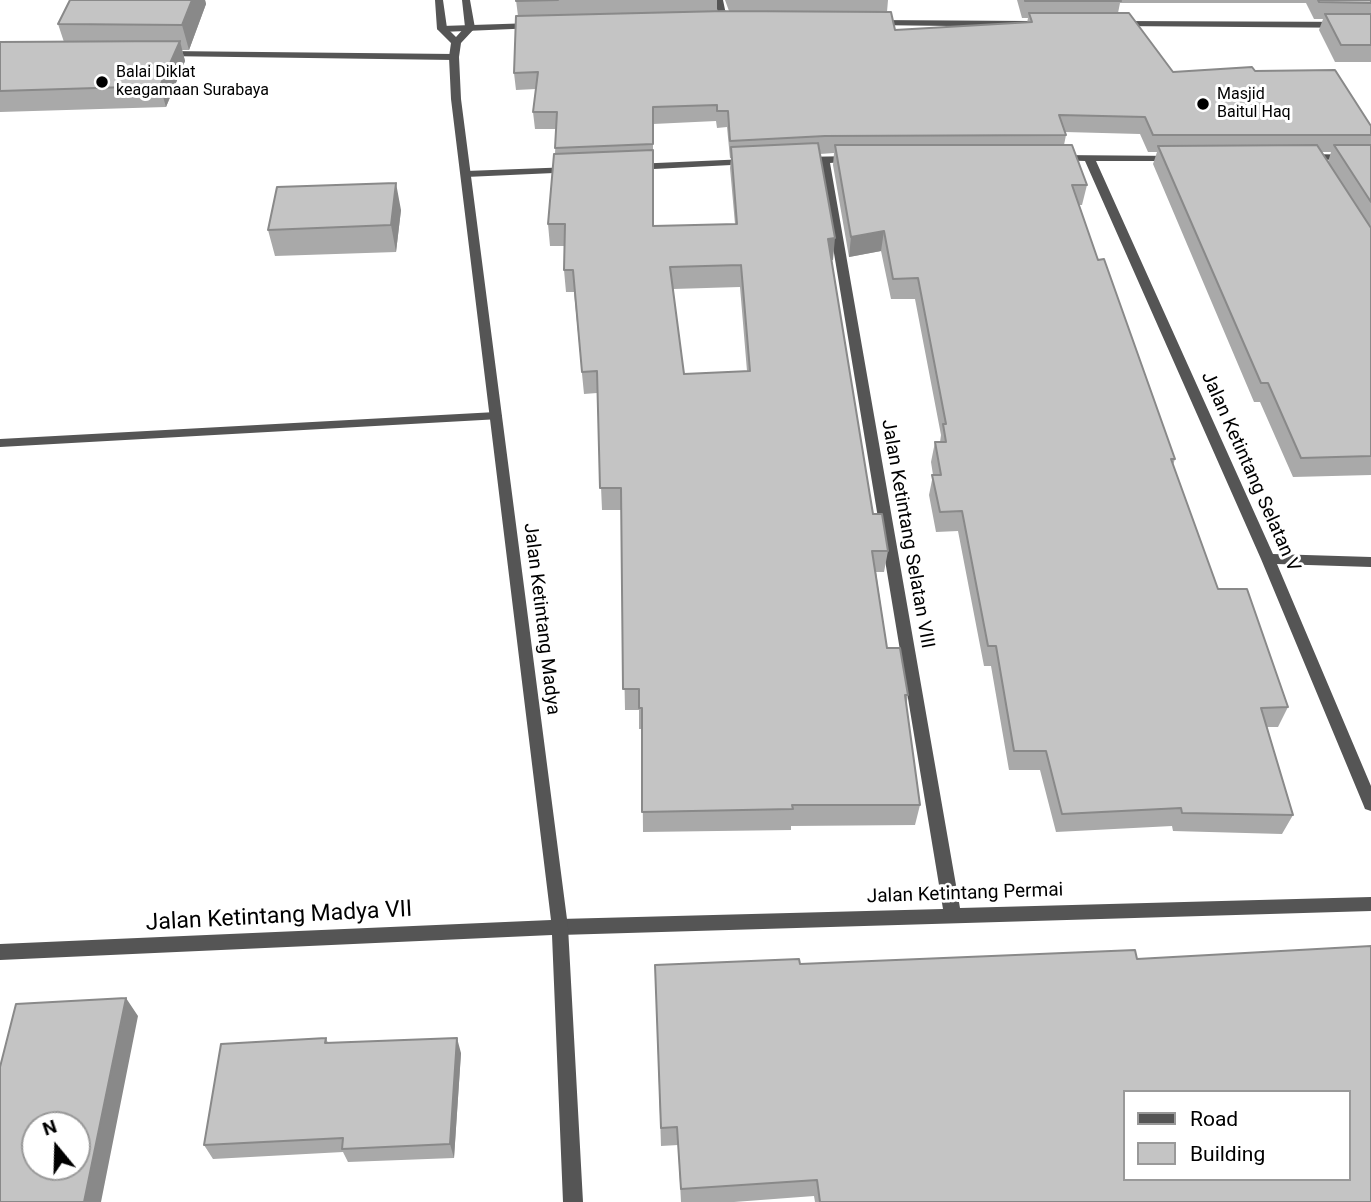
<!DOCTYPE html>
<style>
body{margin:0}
#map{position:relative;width:1371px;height:1202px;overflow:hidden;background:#fff;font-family:Roboto,sans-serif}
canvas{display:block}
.legend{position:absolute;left:1123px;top:1090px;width:228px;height:91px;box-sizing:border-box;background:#fff;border:2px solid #999;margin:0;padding:9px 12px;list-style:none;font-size:21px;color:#000}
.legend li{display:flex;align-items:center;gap:14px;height:35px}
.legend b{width:35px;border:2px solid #999}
.north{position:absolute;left:21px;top:1111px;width:70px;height:70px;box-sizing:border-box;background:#fff;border:2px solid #999;border-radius:50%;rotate:341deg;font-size:19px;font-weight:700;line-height:28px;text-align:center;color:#000}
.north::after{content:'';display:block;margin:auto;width:24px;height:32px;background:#000;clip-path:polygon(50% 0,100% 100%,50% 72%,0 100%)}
</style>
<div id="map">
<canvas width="1371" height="1202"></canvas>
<ul class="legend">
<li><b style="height:9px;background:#555"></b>Road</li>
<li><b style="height:19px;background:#c4c4c4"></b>Building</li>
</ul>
<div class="north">N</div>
</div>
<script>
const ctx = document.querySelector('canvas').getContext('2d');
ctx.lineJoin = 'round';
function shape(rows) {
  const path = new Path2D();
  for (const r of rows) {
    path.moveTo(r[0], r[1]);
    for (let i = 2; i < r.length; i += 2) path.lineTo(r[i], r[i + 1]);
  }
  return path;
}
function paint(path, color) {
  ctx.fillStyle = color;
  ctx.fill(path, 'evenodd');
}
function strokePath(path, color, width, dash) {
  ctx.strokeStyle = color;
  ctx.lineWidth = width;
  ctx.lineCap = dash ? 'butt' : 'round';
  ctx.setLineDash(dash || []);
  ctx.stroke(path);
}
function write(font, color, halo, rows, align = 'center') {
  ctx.font = font + ' Roboto,sans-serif';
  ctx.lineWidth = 6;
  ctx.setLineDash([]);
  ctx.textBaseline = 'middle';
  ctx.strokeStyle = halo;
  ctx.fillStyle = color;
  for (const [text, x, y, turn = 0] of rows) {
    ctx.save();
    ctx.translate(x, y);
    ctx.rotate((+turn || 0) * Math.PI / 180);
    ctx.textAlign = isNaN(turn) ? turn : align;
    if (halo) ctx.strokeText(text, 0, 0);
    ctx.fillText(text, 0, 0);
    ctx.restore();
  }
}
const service = shape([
 [166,51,454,54,459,57,454,60,163,56,161,54,166,51],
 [496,412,500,413,502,416,500,419,0,447,0,439,496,412]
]);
const minor = shape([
 [715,0,723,0,728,24,720,22,715,0],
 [875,20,1030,21,1035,24,1030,27,872,25,872,21,875,20],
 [1120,21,1371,22,1371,28,1117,26,1115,24,1120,21],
 [533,23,538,26,536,28,442,32,437,29,442,26,533,23],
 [1306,154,1371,155,1371,161,1302,159,1301,157,1306,154],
 [1057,155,1178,156,1179,158,1174,161,1096,161,1273,554,1371,557,1371,567,1277,564,1371,786,1371,811,1365,809,1363,804,1261,559,1085,161,1053,160,1052,158,1057,155],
 [852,156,856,157,856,161,830,163,960,908,1371,897,1371,911,560,935,554,932,552,927,554,922,560,919,943,909,819,163,802,163,797,160,802,157,852,156],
 [747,159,751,160,751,164,634,170,629,167,634,164,747,159],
 [572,167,577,170,576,172,466,177,461,174,466,171,572,167]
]);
const tertiary = shape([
 [435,0,443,0,447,28,456,37,465,27,462,0,470,0,475,28,461,43,459,57,461,99,568,927,583,1202,563,1202,552,935,0,960,0,944,551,920,451,99,449,57,451,43,437,29,435,0]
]);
const wall = shape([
 [70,0,205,0,206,4,189,50,182,50,185,61,166,107,0,112,0,42,64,42,58,24],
 [516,0,717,0,717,11,729,11,725,0,888,0,887,12,895,30,1027,23,1028,18,1022,18,1017,0,1371,0,1371,62,1335,62,1319,30,1323,19,1314,19,1306,3,1120,3,1118,13,1173,72,1255,71,1371,126,1371,475,1293,477,1260,402,1254,402,1153,164,1157,152,1148,152,1140,134,1065,132,1066,135,1064,145,1087,185,1082,205,1079,205,1098,260,1175,459,1173,465,1218,589,1288,707,1278,727,1267,727,1293,815,1282,834,1173,831,1172,826,1056,832,1040,770,1009,770,991,666,984,666,958,531,936,532,929,495,933,475,931,462,935,442,940,442,941,435,915,299,891,299,881,251,849,257,833,165,834,153,820,154,833,260,831,260,873,514,888,551,884,572,876,572,887,648,908,695,906,706,920,805,915,825,791,826,791,830,643,832,642,729,639,729,639,710,625,710,621,510,602,510,597,393,584,394,574,292,566,292,564,270,565,246,550,246,548,224,555,154,556,129,535,129,533,112,536,89,516,90,514,73,518,16],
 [716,121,717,128,727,127,730,158,731,158,730,168,735,224,653,226,653,124],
 [1322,152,1331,152,1328,162],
 [740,287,747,371,684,374,673,289],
 [401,210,396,252,275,256,268,230],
 [1137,959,1371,1202,815,1202,814,1196,734,1202,681,1202,678,1145,661,1146,655,965],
 [326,1038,328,1043,461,1053,454,1158,348,1162,343,1152,213,1159,204,1145]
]);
const shadedWall = shape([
 [192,0,205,0,206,4,189,50,182,25],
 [180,41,185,61,166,107,160,86],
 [396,183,401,210,396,252,391,225],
 [884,231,881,251,849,257,851,237],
 [835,238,833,260,826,261,828,239],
 [126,998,138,1016,101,1202,84,1202],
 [457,1038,461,1053,454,1158,450,1144]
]);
const building = shape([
 [70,0,192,0,182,25,58,24,70,0],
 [516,0,558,0,516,1,516,0],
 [1025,0,1120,0,1121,1,1025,1,1025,0],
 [1318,0,1371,0,1371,3,1319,2,1318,0],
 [725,11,891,12,895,30,1032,22,1029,13,1129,13,1173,72,1252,67,1255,71,1335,70,1371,126,1371,135,1153,135,1145,117,1059,115,1066,135,825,136,730,141,728,111,717,111,717,105,653,107,653,144,555,148,557,112,533,112,538,72,514,73,516,16,725,11],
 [1325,14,1371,14,1371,45,1341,45,1325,14],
 [180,41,160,86,0,91,0,42,180,41],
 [818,143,835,238,828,239,873,514,882,514,888,551,872,551,887,648,900,648,908,695,905,695,920,805,792,805,793,809,642,812,642,708,639,708,639,689,623,689,621,488,600,488,597,371,582,372,573,270,564,270,565,224,548,224,554,154,653,150,653,226,737,224,731,147,818,143],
 [741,265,750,371,684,374,670,267,741,265],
 [835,145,1072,145,1087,185,1072,185,1098,260,1104,259,1175,459,1171,459,1218,589,1247,589,1288,707,1261,708,1293,815,1182,813,1181,808,1062,814,1046,751,1014,751,996,646,988,646,962,511,940,512,932,475,941,475,935,442,946,442,943,424,946,424,918,278,893,279,884,231,851,237,835,145],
 [1317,145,1371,228,1371,456,1301,458,1268,383,1261,383,1158,146,1317,145],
 [1334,145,1371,145,1371,202,1334,145],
 [396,183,391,225,268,230,277,187,396,183],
 [1371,946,1371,1202,820,1202,817,1180,681,1189,677,1127,661,1128,655,965,799,959,800,964,1135,950,1137,959,1371,946],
 [1124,1092,1348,1092,1348,1179,1124,1179,1124,1092],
 [126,998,84,1202,0,1202,0,1067,16,1004,126,998],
 [35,1125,77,1125,77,1167,35,1167,35,1125],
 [326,1038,325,1043,457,1038,450,1144,342,1149,343,1138,204,1145,221,1044,326,1038]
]);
const markers = [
 [102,82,7,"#000"],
 [1203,104,7,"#000"]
];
const farPoinames = [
 ["Balai Diklat",116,73],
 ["keagamaan Surabaya",116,91],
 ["Masjid",1217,95],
 ["Baitul Haq",1217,113]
];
const streetNames = [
 ["Jalan Ketintang Selatan V",1250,472,66],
 ["Jalan Ketintang Selatan VIII",907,534,80],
 ["Jalan Ketintang Madya",541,619,83],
 ["Jalan Ketintang Permai",965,894,-2]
];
const nearStreetnames = [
 ["Jalan Ketintang Madya VII",279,917,-3]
];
paint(service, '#555');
paint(minor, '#555');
paint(tertiary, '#555');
paint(wall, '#a9a9a9');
paint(shadedWall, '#898989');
paint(building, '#c4c4c4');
strokePath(building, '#898989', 2);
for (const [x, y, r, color] of markers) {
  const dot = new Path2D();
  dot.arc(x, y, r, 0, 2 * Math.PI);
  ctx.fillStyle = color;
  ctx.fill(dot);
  strokePath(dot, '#fff', 2.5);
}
write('16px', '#000', '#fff', farPoinames, 'left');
write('19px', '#000', '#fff', streetNames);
write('23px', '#000', '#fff', nearStreetnames);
</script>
